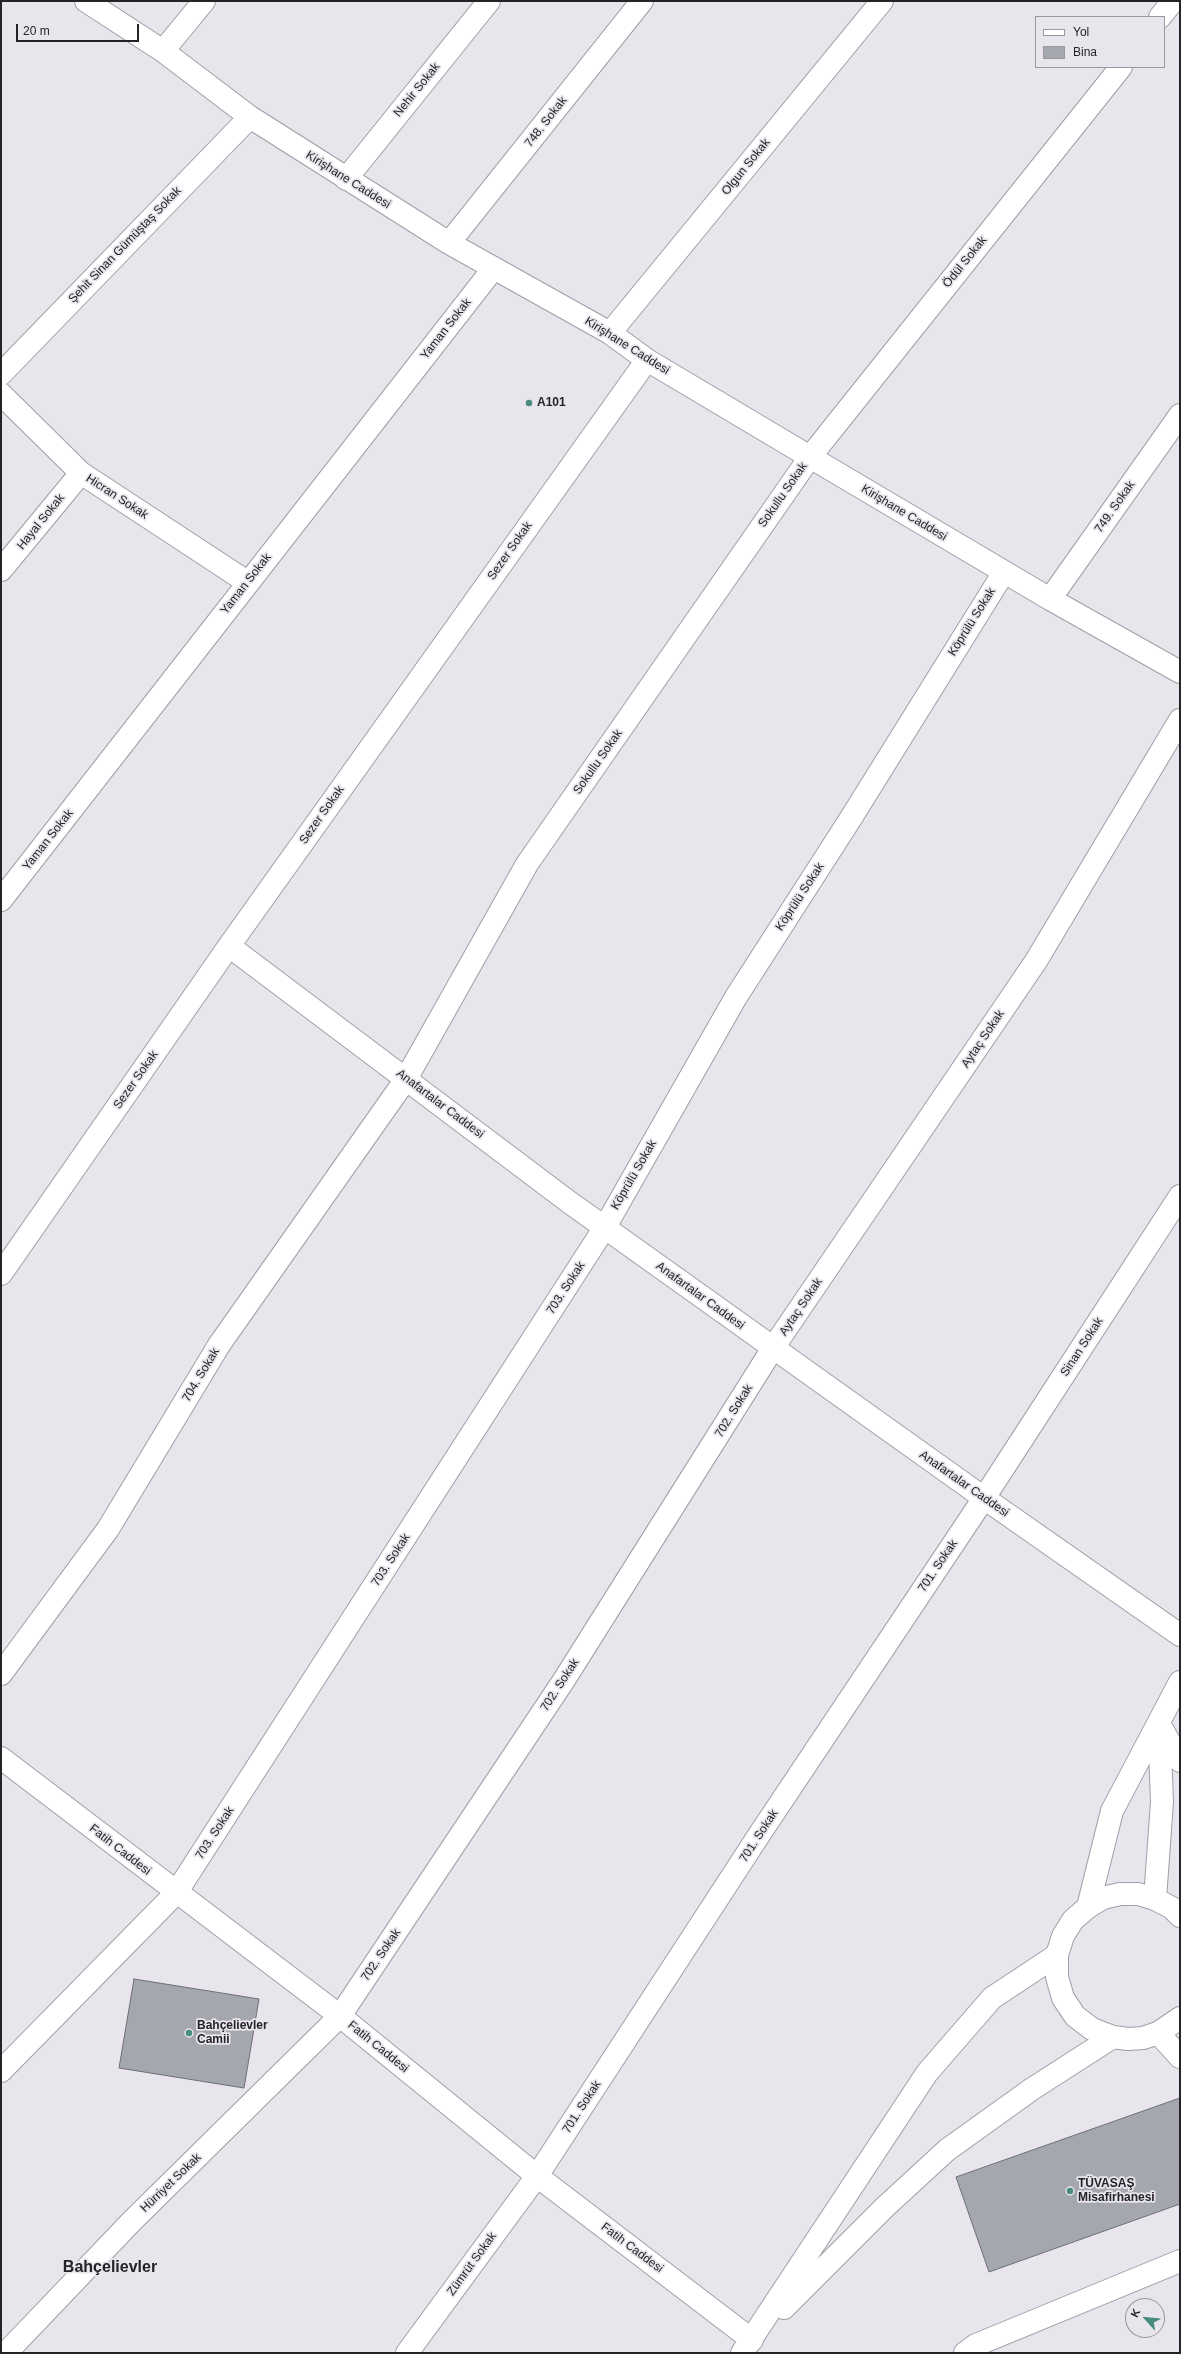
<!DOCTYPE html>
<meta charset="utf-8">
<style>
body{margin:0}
#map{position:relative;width:1181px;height:2354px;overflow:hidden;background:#e8e5ed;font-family:Helvetica,sans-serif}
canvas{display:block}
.frame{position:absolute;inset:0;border:2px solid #242325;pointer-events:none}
.legend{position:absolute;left:1035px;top:16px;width:130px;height:52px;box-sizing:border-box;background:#e8e5ed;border:1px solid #9a979d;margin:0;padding:5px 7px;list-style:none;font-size:12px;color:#242325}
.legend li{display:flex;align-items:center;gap:8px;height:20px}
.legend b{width:20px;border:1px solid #9a979d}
.north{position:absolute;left:1125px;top:2298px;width:40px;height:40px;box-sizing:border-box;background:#e8e5ed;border:1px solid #9a979d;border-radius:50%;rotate:297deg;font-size:11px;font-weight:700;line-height:16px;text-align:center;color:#242325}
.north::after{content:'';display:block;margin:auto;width:14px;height:18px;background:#488c7f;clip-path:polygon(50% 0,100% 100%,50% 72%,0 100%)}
.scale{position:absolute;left:16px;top:24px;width:123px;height:18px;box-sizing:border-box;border:2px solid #242325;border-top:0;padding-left:5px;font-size:12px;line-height:14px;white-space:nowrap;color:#242325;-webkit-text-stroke:3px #e8e5ed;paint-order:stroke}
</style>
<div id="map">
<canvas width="1181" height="2354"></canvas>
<div class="frame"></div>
<ul class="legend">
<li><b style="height:5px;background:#fff"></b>Yol</li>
<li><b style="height:11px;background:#a5a7ae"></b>Bina</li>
</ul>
<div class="north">K</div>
<div class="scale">20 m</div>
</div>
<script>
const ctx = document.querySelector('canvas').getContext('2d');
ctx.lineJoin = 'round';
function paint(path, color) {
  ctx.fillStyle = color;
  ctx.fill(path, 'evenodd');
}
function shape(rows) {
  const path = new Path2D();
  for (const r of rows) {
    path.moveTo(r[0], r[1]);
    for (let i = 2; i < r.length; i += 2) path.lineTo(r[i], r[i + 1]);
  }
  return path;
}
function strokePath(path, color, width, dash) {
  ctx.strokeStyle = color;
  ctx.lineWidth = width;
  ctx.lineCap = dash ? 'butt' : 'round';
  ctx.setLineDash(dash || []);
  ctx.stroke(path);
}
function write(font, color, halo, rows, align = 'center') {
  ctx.font = font + ' Helvetica,sans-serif';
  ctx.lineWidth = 3.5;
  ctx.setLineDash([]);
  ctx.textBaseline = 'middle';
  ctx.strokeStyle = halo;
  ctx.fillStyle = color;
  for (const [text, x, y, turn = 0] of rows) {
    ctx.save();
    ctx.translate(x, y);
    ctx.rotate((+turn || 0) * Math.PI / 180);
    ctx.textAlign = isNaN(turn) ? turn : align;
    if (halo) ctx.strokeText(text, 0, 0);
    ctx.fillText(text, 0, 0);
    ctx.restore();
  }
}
const building = shape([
 [134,1979,259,1999,244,2088,119,2068,134,1979],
 [1180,2098,1180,2204,989,2272,956,2177,1180,2098]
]);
const minor = shape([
 [86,1,163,51,250,117,449,243,610,333,647,360,810,457,1050,599,1180,672],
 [1160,17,1173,1],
 [163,51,204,1],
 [346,179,489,1],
 [449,243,642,1],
 [610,333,882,1],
 [1,374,250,117],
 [1,394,81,473,247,582],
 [1,570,81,473],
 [1050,599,1180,415],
 [1,900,493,269],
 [229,946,569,1202,984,1498,1180,1635],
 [1,1274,229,946,647,360],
 [1,1674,108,1529,219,1345,406,1079,527,864,810,457,1121,67],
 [1161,1727,1180,1761],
 [1,1758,340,2016,537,2176,752,2340],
 [1155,1899,1162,1802,1159,1724],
 [1088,1907,1112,1811,1180,1682],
 [1158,2033,1180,2057],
 [1,2071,176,1893,605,1227,736,997,851,818,1004,572],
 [6,2353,132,2221,340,2016,564,1680,773,1348,1036,961,1180,720],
 [407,2353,537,2176,759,1835,984,1498,1180,1196],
 [965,2353,976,2345,1180,2261]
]);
const major = shape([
 [1180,1916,1172,1908,1155,1899,1138,1894,1120,1894,1103,1898,1088,1907,1073,1920,1063,1936,1057,1955,1057,1977,1063,1998,1075,2016,1092,2029,1113,2037,1128,2039,1143,2038,1158,2033,1180,2018],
 [784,2308,885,2207,947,2150,1032,2089,1113,2037],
 [742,2353,927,2073,992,1998,1057,1955]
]);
const markers = [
 [529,403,4,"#488c7f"],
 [189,2033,4,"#488c7f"],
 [1070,2191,4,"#488c7f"]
];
const streetNames = [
 ["Nehir Sokak",417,90,-51],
 ["748. Sokak",546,122,-52],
 ["Olgun Sokak",746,167,-51],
 ["Kirişhane Caddesi",348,180,32],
 ["Şehit Sinan Gümüştaş Sokak",125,245,-46],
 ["Ödül Sokak",965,262,-51],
 ["Yaman Sokak",446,329,-52],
 ["Kirişhane Caddesi",627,346,32],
 ["Sokullu Sokak",783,495,-55],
 ["Hicran Sokak",117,497,33],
 ["749. Sokak",1115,507,-55],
 ["Kirişhane Caddesi",904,513,31],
 ["Hayal Sokak",41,522,-51],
 ["Sezer Sokak",510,551,-55],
 ["Yaman Sokak",246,584,-52],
 ["Köprülü Sokak",972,622,-58],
 ["Sokullu Sokak",598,762,-55],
 ["Sezer Sokak",322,815,-55],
 ["Yaman Sokak",48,840,-52],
 ["Köprülü Sokak",800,897,-57],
 ["Aytaç Sokak",983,1039,-56],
 ["Sezer Sokak",136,1080,-55],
 ["Anafartalar Caddesi",440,1104,37],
 ["Köprülü Sokak",634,1175,-60],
 ["703. Sokak",566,1288,-57],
 ["Anafartalar Caddesi",700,1296,36],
 ["Aytaç Sokak",801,1307,-56],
 ["Sinan Sokak",1082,1347,-57],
 ["704. Sokak",201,1375,-59],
 ["702. Sokak",734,1411,-58],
 ["Anafartalar Caddesi",964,1484,35],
 ["703. Sokak",391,1560,-57],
 ["701. Sokak",938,1566,-56],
 ["702. Sokak",560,1685,-57],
 ["703. Sokak",215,1833,-57],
 ["701. Sokak",759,1836,-57],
 ["Fatih Caddesi",120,1850,38],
 ["702. Sokak",381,1955,-56],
 ["Fatih Caddesi",378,2047,39],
 ["701. Sokak",582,2107,-57],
 ["Hürriyet Sokak",171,2183,-44],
 ["Fatih Caddesi",632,2248,37],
 ["Zümrüt Sokak",472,2264,-54]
];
const poiNames = [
 ["A101",537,403],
 ["Bahçelievler",197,2026],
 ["Camii",197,2040],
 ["TÜVASAŞ",1078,2184],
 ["Misafirhanesi",1078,2198]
];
const districtNames = [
 ["Bahçelievler",110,2268]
];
paint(building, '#a5a7ae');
strokePath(building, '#6e6f76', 1);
strokePath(minor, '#a09ea5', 24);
strokePath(major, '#a09ea5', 24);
strokePath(minor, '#fff', 22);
strokePath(major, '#fff', 22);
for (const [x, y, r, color] of markers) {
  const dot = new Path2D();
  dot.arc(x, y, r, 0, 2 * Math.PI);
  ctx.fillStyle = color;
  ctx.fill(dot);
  strokePath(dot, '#e8e5ed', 1.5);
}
write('12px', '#242325', '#e8e5ed', streetNames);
write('bold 12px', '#242325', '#e8e5ed', poiNames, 'left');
write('bold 16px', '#242325', '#e8e5ed', districtNames);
</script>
